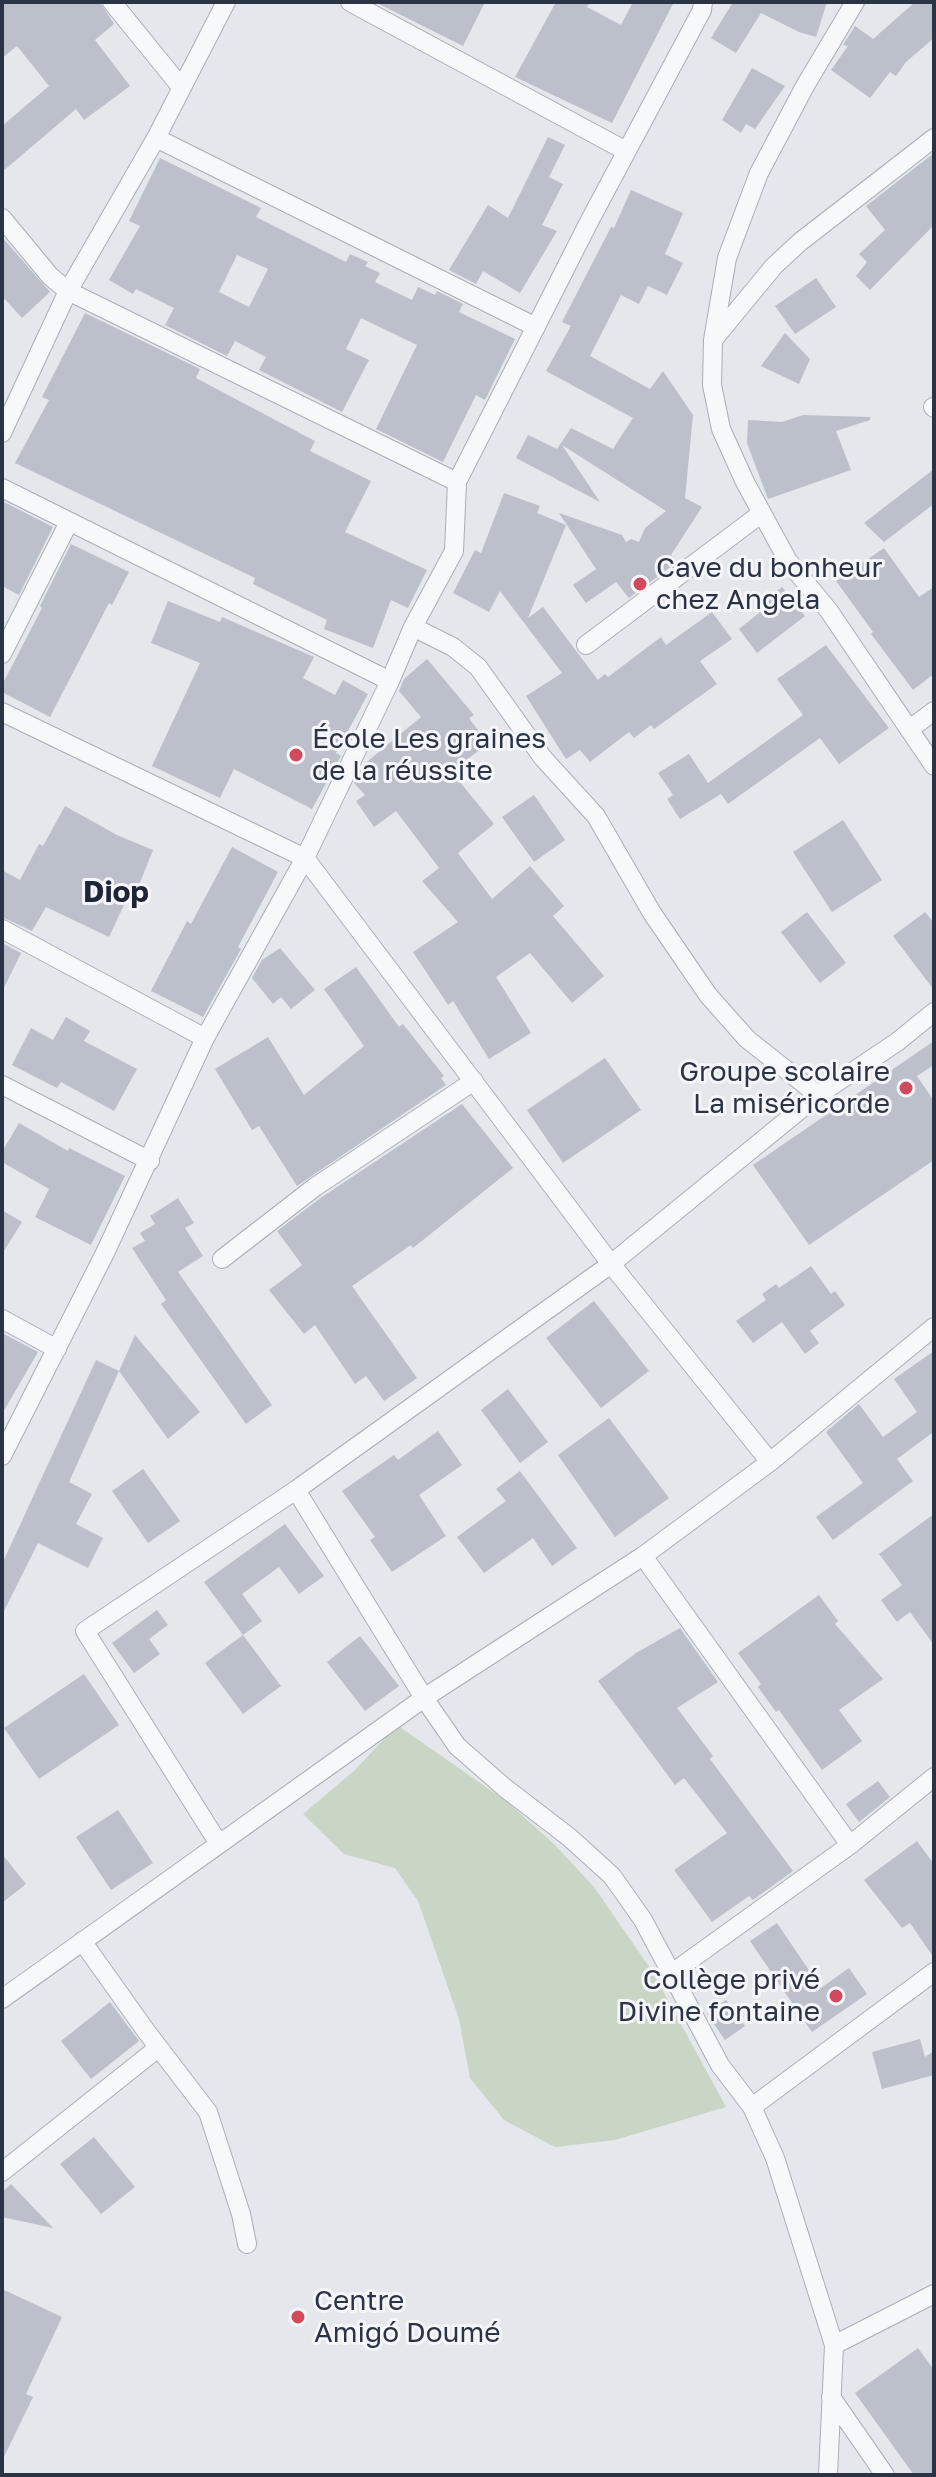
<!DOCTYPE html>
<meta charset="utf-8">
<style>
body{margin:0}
#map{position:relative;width:936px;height:2477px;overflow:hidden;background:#e4e7ec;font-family:"Golos Text",sans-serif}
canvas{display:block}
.frame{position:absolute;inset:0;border:4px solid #2b3445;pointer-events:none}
</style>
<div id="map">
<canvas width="936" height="2477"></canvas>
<div class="frame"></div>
</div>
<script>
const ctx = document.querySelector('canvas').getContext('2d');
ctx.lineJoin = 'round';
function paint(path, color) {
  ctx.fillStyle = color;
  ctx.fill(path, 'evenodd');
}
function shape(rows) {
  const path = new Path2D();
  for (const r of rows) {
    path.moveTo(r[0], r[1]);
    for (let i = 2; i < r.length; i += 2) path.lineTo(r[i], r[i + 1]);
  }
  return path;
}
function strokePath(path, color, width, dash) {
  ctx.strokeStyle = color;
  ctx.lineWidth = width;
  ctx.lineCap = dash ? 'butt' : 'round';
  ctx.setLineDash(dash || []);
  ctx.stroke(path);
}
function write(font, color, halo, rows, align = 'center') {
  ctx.font = font + ' "Golos Text",sans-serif';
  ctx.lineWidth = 6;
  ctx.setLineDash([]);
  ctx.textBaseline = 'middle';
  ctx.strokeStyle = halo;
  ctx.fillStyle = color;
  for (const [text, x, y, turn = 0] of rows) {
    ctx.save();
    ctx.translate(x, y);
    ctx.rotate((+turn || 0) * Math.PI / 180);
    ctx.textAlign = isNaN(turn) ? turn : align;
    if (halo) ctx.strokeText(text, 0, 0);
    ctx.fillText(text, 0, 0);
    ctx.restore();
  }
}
const green = shape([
 [397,1725,506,1801,554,1844,594,1887,652,1971,726,2107,615,2140,555,2147,504,2120,470,2078,459,2019,418,1901,395,1868,344,1854,303,1814,355,1770]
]);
const building = shape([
 [2,2,100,2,114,24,95,40,130,86,84,120,76,109,2,172,2,126,49,86,17,46,2,58],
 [375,2,485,2,463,46],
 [556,2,590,2,587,7,621,25,633,2,674,2,612,123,515,77],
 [733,2,827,2,816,37,799,32,761,13,736,53,711,38],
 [915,2,934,2,934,38,906,62,896,76,890,72,870,98,831,70,848,46,843,45,855,26,873,39],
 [752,68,785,86,755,129,746,124,741,133,722,120],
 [548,137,565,145,549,177,563,184,542,225,557,231,520,293,483,271,476,284,449,270,488,205,508,218],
 [934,153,934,225,870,290,856,276,867,262,859,254,885,230,866,206],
 [160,158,261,208,256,217,346,262,350,254,368,262,365,266,380,273,375,282,412,300,418,287,435,295,437,291,463,304,459,312,515,339,485,400,476,395,443,462,376,429,417,345,361,318,346,349,369,360,342,412,259,370,266,357,235,341,227,356,165,325,174,308,136,289,133,294,109,280,140,226,129,221],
 [237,255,268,269,249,307,219,292],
 [631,190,683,213,665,254,683,263,667,295,648,286,639,304,621,295,590,356,650,389,663,371,693,415,685,498,702,507,671,555,677,562,629,598,616,582,586,603,573,585,596,569,559,513,622,535,626,542,631,539,639,542,645,528,666,511,562,445,600,502,516,458,528,435,557,449,571,428,613,449,633,418,546,371,571,326,562,322,611,227,614,228],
 [2,237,50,292,22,318,2,296],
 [816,278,836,307,795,334,775,306],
 [85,313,200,369,196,378,315,441,310,451,371,481,345,532,427,570,408,608,391,600,373,648,324,629,327,620,253,584,255,578,15,463,49,400,42,397],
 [785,333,810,359,799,384,761,366],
 [803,415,870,417,870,420,836,431,851,470,768,499,747,443,748,420,782,422],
 [934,469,934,504,884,542,864,523],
 [504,493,540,506,537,513,566,525,528,618,543,607,598,680,605,674,608,677,661,637,666,645,712,612,732,639,700,661,717,684,654,729,651,725,634,738,629,732,590,762,580,750,566,759,526,696,562,673,500,591,489,612,453,593,475,550,481,553],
 [2,501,53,527,19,595,2,586],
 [71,544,129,572,112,605,109,603,50,717,2,692,2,685,42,608,40,606],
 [884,548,919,597,934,587,934,674,913,690,871,634,873,632,836,581],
 [782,587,805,616,757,653,739,629,769,605,765,601],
 [168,601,220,622,222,617,314,657,303,678,335,695,343,680,368,694,336,753,341,756,312,809,234,769,220,798,152,766,200,663,151,643],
 [826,645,889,728,839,764,820,738,728,804,721,794,680,819,667,799,673,795,658,773,689,754,708,783,803,715,777,679],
 [427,659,474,715,469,718,488,744,451,771,494,824,458,853,492,899,530,866,564,906,553,916,604,976,572,1003,530,953,496,977,531,1033,489,1059,453,1001,448,1005,413,952,458,922,422,881,439,868,396,811,374,827,356,801,365,795,354,783,362,766,421,717,399,691,404,679],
 [534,795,565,840,534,862,502,817],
 [65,806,117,835,153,850,137,890,132,888,109,937,46,907,32,931,2,917,2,870,20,880,39,844,43,846],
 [843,820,882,880,832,912,793,852],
 [232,847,278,872,238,947,241,949,203,1017,151,991,187,921,191,924],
 [807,912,846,963,820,983,781,932],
 [925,912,934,923,934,990,893,936],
 [2,943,21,953,2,992],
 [280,948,315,990,291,1009,281,997,273,1004,252,978,262,960],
 [356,967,399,1027,403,1024,444,1076,441,1078,446,1085,297,1186,259,1126,252,1130,215,1069,268,1037,304,1095,364,1046,324,989],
 [66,1017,90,1031,84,1041,137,1069,114,1111,61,1082,57,1088,12,1065,31,1028,53,1040],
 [934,1041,934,1065,917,1076,934,1101,934,1160,809,1245,753,1165],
 [605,1058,641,1110,563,1163,527,1110],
 [462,1104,513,1168,413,1248,411,1245,352,1286,417,1378,384,1401,366,1376,355,1384,315,1325,304,1334,269,1290,302,1265,277,1231,322,1197],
 [19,1123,68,1151,69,1148,125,1176,91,1245,35,1217,49,1189,2,1162,2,1152],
 [178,1198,194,1223,185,1228,203,1256,178,1272,272,1405,246,1424,161,1304,166,1300,132,1248,145,1241,140,1233,155,1224,150,1216],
 [2,1210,22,1222,2,1254],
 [811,1266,831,1294,835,1291,845,1305,810,1331,819,1343,805,1354,782,1322,753,1343,736,1321,766,1300,762,1294,776,1284,779,1288],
 [594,1301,649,1371,601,1408,546,1338],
 [2,1333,38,1352,2,1414],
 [135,1335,200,1412,168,1439,119,1371],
 [934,1351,934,1437,932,1433,897,1459,913,1481,833,1540,816,1517,863,1483,826,1432,859,1404,883,1437,917,1412,894,1379],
 [96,1360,119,1371,69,1482,92,1494,76,1524,103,1538,88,1568,38,1543,2,1615,2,1564],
 [508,1389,548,1442,520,1463,481,1410],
 [609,1418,669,1498,615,1537,558,1455],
 [438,1431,462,1465,419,1495,446,1536,392,1572,370,1540,375,1537,342,1491,394,1455,398,1460],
 [143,1469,180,1521,148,1543,112,1491],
 [520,1471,577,1548,552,1566,533,1538,484,1573,457,1537,506,1501,496,1489],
 [934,1514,934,1645,910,1612,897,1622,881,1600,902,1585,879,1554],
 [285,1524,324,1576,299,1594,279,1567,242,1594,262,1621,243,1635,204,1582],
 [819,1595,838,1621,835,1624,883,1679,839,1710,862,1741,822,1770,779,1710,776,1712,758,1687,761,1684,738,1653],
 [157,1610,168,1625,149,1639,160,1654,134,1673,112,1643],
 [680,1628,718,1682,677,1708,713,1756,710,1759,793,1871,753,1900,749,1896,712,1922,674,1870,727,1833,684,1778,675,1785,598,1681,636,1653],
 [243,1635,281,1686,243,1714,205,1663],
 [360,1636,399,1686,365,1711,327,1662],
 [84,1674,119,1725,39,1779,4,1728],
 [878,1781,890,1797,859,1822,846,1804],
 [118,1810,153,1863,111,1890,76,1837],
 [917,1841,934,1864,934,1958,910,1923,902,1928,864,1880],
 [2,1854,26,1884,2,1903],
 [777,1923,821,1988,849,1968,867,1994,812,2032,750,1941],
 [726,2000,745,2026,725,2040,707,2014],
 [110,2002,139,2041,91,2079,61,2041],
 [920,2039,925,2057,934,2051,934,2075,882,2089,872,2052],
 [94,2137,135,2187,101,2214,60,2164],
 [11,2184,53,2228,2,2217,2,2192],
 [2,2289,62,2317,26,2394,33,2397,2,2461],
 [918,2348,934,2370,934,2475,914,2475,855,2393]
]);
const minor = shape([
 [112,2,181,87],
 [350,2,626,151],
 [855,2,805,86,759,173,727,258,713,340,712,385,721,429,745,482,788,561,829,611,934,766],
 [156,138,536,327],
 [2,218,50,276,68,291,457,482],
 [713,340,774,266,800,242,934,138],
 [933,407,934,408],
 [2,433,68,291,156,138,226,2],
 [2,488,390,681],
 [413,627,453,647,478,667,543,758,596,816,652,913,708,995,747,1039,818,1095],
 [586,645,762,513],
 [2,654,69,522],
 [2,712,305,858,611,1264,770,1462],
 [911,728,934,711],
 [2,929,205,1038],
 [2,1085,150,1161],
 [222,1259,315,1187,474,1081],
 [2,1319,57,1349],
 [2,1456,105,1253,205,1038,305,858,390,681,413,627,454,551,457,482,590,220,702,10,703,2],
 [296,1490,424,1698,457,1746,505,1788,569,1837,612,1876,643,1920,720,2065,752,2107,775,2158,834,2345,828,2475],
 [643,1556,850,1845],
 [219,1844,85,1631,296,1490,611,1264,818,1095,897,1042,934,1012],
 [82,1941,146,2031,208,2112,241,2214,247,2244],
 [672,1973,850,1845,934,1777],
 [2,1999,424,1698,643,1556,770,1462,934,1327],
 [752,2107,934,1972],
 [2,2172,158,2048],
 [834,2345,934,2294],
 [831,2397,885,2475]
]);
const markers = [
 [640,584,8,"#d1495b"],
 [296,755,8,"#d1495b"],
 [906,1088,8,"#d1495b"],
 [836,1996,8,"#d1495b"],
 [298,2317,8,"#d1495b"]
];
const poiNames = [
 ["Cave du bonheur",656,568],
 ["chez Angela",656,600],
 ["École Les graines",312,739],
 ["de la réussite",312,771],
 ["Groupe scolaire",890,1072,"right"],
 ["La miséricorde",890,1104,"right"],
 ["Collège privé",820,1980,"right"],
 ["Divine fontaine",820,2012,"right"],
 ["Centre",314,2301],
 ["Amigó Doumé",314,2333]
];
const neighbourhoodNames = [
 ["Diop",116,892]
];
paint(green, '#c9d6c5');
paint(building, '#bbc0ca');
strokePath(minor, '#a9aeb7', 20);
strokePath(minor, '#f7f8fa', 18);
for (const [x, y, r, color] of markers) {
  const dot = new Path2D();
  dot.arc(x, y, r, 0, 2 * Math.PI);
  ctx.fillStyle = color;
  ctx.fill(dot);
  strokePath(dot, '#f4f6f9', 3);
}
write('28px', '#2b3445', '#f4f6f9', poiNames, 'left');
write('bold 30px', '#1d2536', '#f4f6f9', neighbourhoodNames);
</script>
